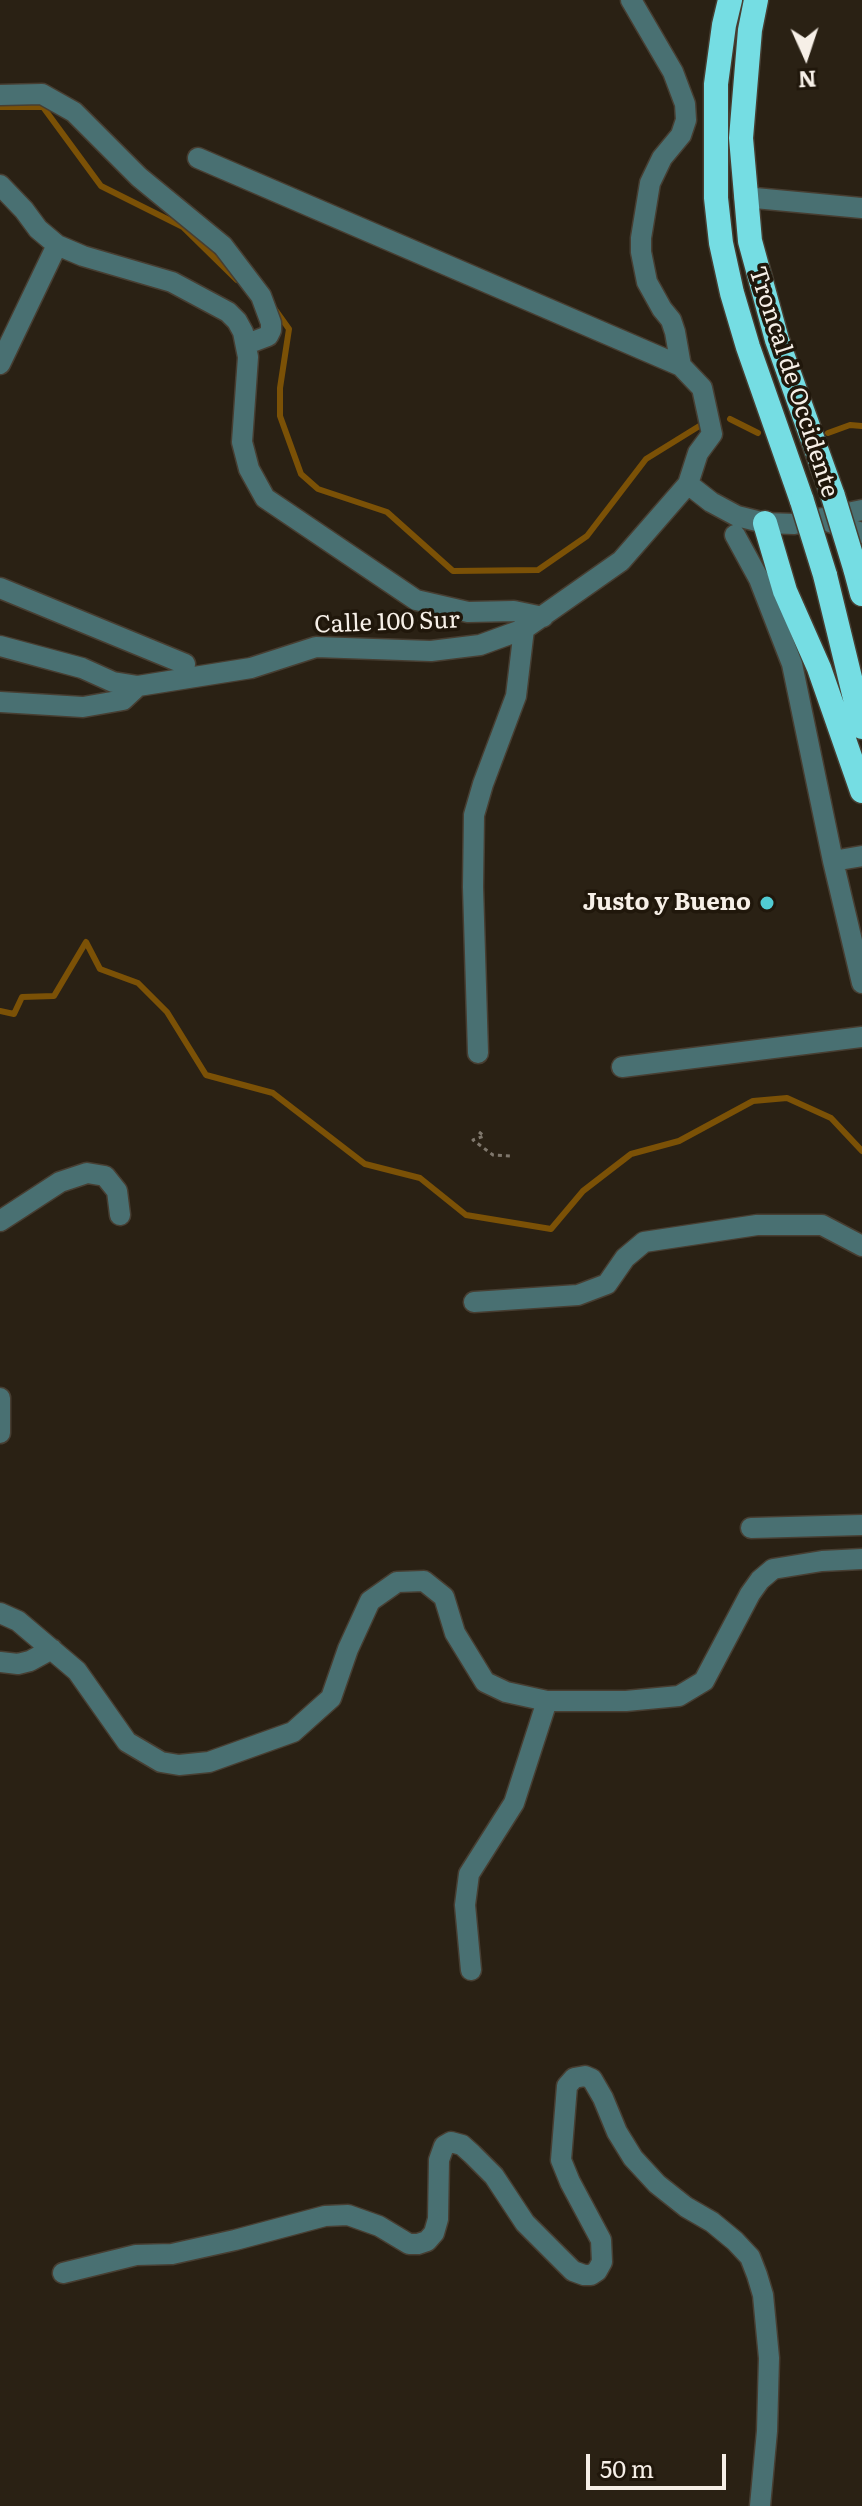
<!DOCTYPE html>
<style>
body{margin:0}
#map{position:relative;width:862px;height:2506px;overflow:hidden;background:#2a2114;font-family:Literata,serif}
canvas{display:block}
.north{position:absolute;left:766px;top:16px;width:80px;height:80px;-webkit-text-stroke:6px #20170b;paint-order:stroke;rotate:177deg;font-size:22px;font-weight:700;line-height:32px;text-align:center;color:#f6efe7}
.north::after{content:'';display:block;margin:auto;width:28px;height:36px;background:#f6efe7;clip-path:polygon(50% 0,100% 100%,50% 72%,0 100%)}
.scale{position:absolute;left:586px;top:2454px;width:140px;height:36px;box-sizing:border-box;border:4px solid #f6efe7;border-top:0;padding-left:10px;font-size:24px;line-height:28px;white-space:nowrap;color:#f6efe7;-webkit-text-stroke:6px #20170b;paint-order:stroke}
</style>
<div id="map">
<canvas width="862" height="2506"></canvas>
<div class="north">N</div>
<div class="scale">50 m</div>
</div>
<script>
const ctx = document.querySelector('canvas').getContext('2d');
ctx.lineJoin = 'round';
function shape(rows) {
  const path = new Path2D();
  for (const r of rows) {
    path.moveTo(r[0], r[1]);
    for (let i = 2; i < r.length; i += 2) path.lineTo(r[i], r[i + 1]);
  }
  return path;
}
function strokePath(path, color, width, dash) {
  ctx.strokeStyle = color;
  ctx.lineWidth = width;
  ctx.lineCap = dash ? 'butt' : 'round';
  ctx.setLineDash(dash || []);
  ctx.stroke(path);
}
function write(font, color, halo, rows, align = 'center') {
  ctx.font = font + ' Literata,serif';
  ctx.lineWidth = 7;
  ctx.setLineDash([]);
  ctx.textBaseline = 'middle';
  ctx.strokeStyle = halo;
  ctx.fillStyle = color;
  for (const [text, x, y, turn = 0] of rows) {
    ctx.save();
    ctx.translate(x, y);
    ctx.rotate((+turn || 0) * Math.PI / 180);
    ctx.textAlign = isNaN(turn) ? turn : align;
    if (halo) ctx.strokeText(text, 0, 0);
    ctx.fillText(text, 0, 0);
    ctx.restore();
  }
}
const stream = shape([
 [0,107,43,107,101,186,183,227,237,280],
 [274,308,289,329,280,388,280,416,301,474,318,489,387,512,453,571,538,570,587,536,646,459,701,425],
 [730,419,758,433],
 [828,433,850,425,862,426],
 [0,1011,14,1014,22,997,54,996,86,942,100,969,138,983,167,1012,206,1075,273,1093,365,1164,420,1178,466,1215,551,1229,583,1191,631,1154,679,1141,753,1101,787,1098,831,1118,862,1151]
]);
const path = shape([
 [479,1132,484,1136,473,1140,493,1155,510,1156]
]);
const minor = shape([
 [631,0,673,72,685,104,686,120,681,135,662,158,650,183,641,238,641,252,647,282,662,309,671,320,675,332,681,366],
 [0,95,42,94,74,112,139,177,223,246,261,296,271,323,271,330,268,336,247,344],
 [0,185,24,210,38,229,57,245,83,256,172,282,228,312,237,321,243,332,248,357,242,442,249,469,265,498,416,600,468,612,514,611,543,617],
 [744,197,862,208],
 [0,364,57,245],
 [688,484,711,502,737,516,765,523,794,524,862,510],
 [830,522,862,533],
 [735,535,759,579,792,664,833,861],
 [0,588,185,664],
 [0,646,82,668,113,682,138,686,251,668,316,647,431,651,480,645,524,629,621,561,688,484,698,453,712,434,702,388,681,366,198,158],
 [0,702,83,707,123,700,138,686],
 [862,856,833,861,862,983],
 [478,1053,473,887,474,815,483,784,516,696,524,629],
 [622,1067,862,1037],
 [0,1221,60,1182,87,1173,105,1176,117,1191,120,1215],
 [474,1302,578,1295,607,1284,625,1258,644,1242,757,1225,822,1225,862,1246],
 [0,1398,0,1433],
 [751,1528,862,1525],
 [0,1613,18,1621,77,1671,127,1742,161,1762,179,1765,209,1762,293,1732,331,1698,348,1649,370,1601,397,1582,424,1581,444,1597,455,1633,485,1682,506,1692,547,1701,626,1701,679,1696,704,1681,750,1594,760,1580,773,1569,822,1561,862,1559],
 [0,1662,18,1664,30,1661,52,1649],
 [471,1970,465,1905,469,1874,514,1803,547,1701],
 [63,2273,136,2255,172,2254,235,2240,325,2216,348,2215,379,2226,409,2244,418,2244,427,2241,434,2233,438,2219,439,2160,444,2146,451,2142,462,2145,472,2154,494,2176,525,2223,573,2271,584,2275,591,2275,597,2271,602,2262,601,2240,570,2182,561,2160,567,2086,574,2078,585,2076,592,2079,603,2098,617,2132,633,2158,657,2184,686,2207,712,2222,735,2241,750,2257,757,2275,763,2295,769,2358,767,2431,760,2506]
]);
const highway = shape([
 [730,0,724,25,716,84,716,198,721,243,732,293,748,347,802,501],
 [756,0,750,30,741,138,750,241,777,340,833,496],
 [765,523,785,591,819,668,862,791],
 [855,568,862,594],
 [825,575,862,727]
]);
const highwayBridge = shape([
 [833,496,855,568],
 [802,501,825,575]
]);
const markers = [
 [767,903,8,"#51ccd3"]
];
const streetNames = [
 ["Troncal de Occidente",793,382,72],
 ["Calle 100 Sur",387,623,-2]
];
const poiNames = [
 ["Justo y Bueno",751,903]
];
strokePath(stream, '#7b5106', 6);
strokePath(minor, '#473e32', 23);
strokePath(highway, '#473e32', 27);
strokePath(path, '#7f776c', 3, [4, 4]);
strokePath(minor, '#497072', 20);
strokePath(highway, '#75dde3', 24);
strokePath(highwayBridge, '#473e32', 27, []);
strokePath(highwayBridge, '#75dde3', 24);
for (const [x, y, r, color] of markers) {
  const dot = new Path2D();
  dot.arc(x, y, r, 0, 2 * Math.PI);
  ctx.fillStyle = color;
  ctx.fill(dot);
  strokePath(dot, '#20170b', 3);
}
write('24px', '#f6efe7', '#20170b', streetNames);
write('bold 24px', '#f6efe7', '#20170b', poiNames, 'right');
</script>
